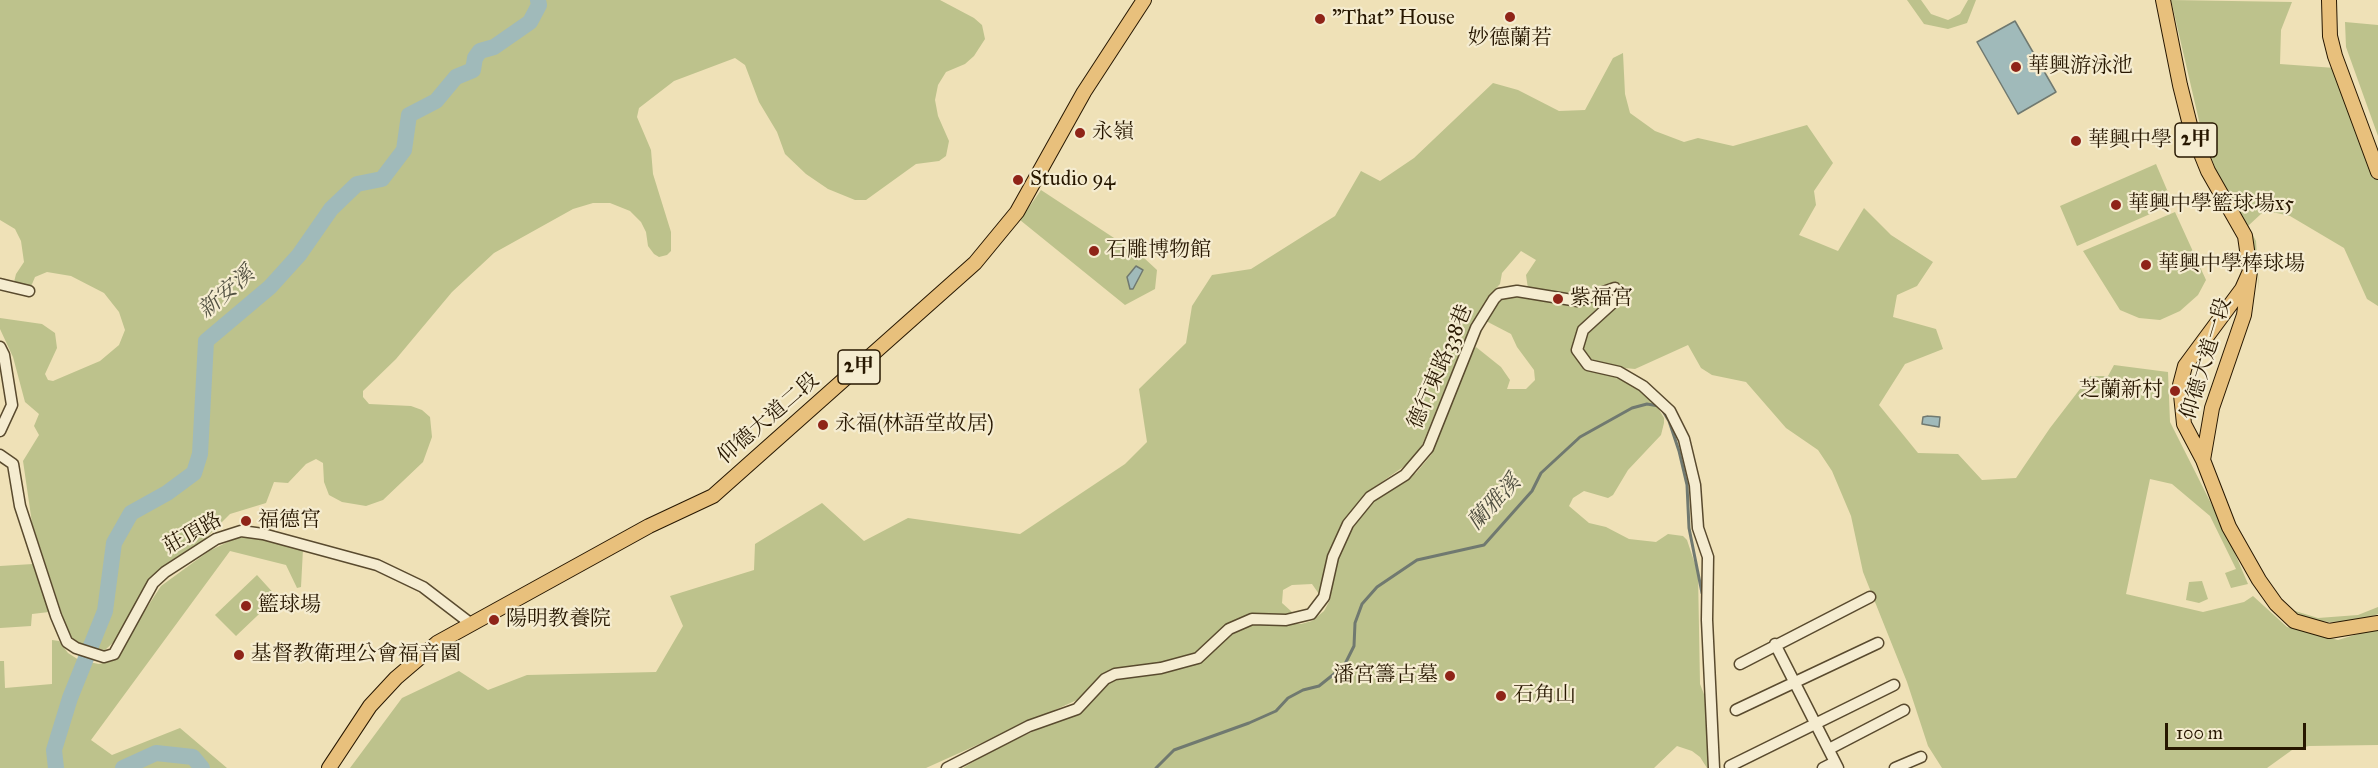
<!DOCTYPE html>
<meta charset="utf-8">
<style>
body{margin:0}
#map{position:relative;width:2378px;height:768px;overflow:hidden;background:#efe1b7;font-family:"IM FELL Great Primer",serif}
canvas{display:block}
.scale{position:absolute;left:2165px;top:723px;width:141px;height:27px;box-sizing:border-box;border:3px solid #271700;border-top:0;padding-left:8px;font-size:18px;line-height:21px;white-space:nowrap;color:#271700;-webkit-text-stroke:4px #f5ecd0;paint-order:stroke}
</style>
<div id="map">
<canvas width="2378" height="768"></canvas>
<div class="scale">100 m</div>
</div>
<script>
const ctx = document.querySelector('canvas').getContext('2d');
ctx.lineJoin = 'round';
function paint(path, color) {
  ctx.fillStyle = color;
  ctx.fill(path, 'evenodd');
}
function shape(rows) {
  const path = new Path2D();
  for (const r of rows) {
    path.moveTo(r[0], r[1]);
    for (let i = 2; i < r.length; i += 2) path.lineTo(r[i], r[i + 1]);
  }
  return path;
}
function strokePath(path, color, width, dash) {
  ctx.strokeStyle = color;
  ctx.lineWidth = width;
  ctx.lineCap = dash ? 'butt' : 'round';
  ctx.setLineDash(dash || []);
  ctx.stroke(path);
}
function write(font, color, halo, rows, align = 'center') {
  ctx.font = font + ' "IM FELL Great Primer","Noto Serif TC",serif';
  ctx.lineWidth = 4.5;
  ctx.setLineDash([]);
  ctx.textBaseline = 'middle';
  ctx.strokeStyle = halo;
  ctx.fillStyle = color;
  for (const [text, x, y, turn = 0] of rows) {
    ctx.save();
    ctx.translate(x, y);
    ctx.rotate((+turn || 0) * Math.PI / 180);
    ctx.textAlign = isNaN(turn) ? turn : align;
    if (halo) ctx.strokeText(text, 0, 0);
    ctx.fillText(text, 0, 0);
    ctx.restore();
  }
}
const green = shape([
 [0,0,940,0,974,18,982,25,985,39,974,56,965,64,946,72,938,85,935,100,938,116,949,141,946,156,939,161,916,164,866,200,855,200,828,189,806,174,785,154,777,132,759,102,745,65,735,58,674,81,639,108,637,117,651,150,653,174,671,232,671,251,667,255,659,257,654,254,648,246,646,232,641,222,630,211,610,203,593,203,573,209,494,253,452,292,396,359,363,391,363,397,369,404,411,406,422,410,430,417,432,437,423,462,383,500,366,506,342,502,329,495,324,482,323,463,316,459,306,464,288,483,274,482,266,503,230,514,205,539,166,564,149,580,116,640,105,650,95,649,76,642,69,635,32,523,23,461,39,435,34,426,39,414,25,402,13,357,0,329,0,318,42,324,55,333,57,348,45,374,48,380,53,381,100,361,119,345,125,330,119,312,104,293,71,276,47,272,35,277,30,289,13,286,16,274,24,262,21,241,15,229,0,220],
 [1907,0,1921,0,1931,14,1948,20,1960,14,1968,0,1976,0,1967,23,1948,29,1924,24],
 [2171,0,2292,2,2281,30,2280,64,2335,68,2378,179,2378,306,2367,299,2344,248,2290,216,2272,212,2262,213,2248,226,2256,241,2259,290,2255,253,2248,231,2223,190,2200,125],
 [2345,22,2378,25,2378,136,2346,47],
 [1623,53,1625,94,1630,113,1655,131,1684,142,1698,138,1733,146,1807,125,1833,163,1814,191,1816,205,1799,235,1838,251,1864,208,1891,235,1933,262,1917,286,1897,295,1893,317,1936,329,1943,349,1905,364,1879,405,1918,453,1958,454,1982,480,2016,478,2050,428,2090,376,2108,376,2114,365,2168,372,2170,422,2228,537,2248,584,2231,588,2225,573,2236,569,2210,516,2172,484,2150,479,2126,594,2203,612,2244,602,2253,596,2287,627,2338,640,2378,628,2378,745,2309,746,2292,750,2267,768,1942,768,1928,746,1907,682,1863,572,1851,516,1832,471,1818,450,1786,428,1746,382,1712,375,1701,368,1688,345,1635,369,1593,365,1583,352,1582,341,1584,334,1619,301,1613,285,1576,296,1528,289,1526,275,1536,260,1521,251,1502,273,1500,284,1488,297,1466,337,1420,450,1406,465,1373,488,1342,526,1319,594,1312,584,1292,585,1283,590,1282,603,1292,612,1291,616,1255,615,1195,655,1104,676,1077,700,926,768,350,768,402,698,459,671,488,690,527,675,656,672,683,626,670,596,754,570,755,544,822,503,864,541,908,518,1020,534,1125,464,1147,442,1139,389,1186,343,1192,306,1212,275,1251,269,1335,216,1361,171,1380,181,1414,158,1493,83,1518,90,1559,111,1585,110,1613,58],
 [2156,164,2173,204,2077,246,2060,206],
 [1041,190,1143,257,1157,270,1155,289,1125,305,1020,220],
 [2175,212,2206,280,2198,295,2180,311,2160,320,2139,318,2120,310,2083,251],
 [1611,291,1617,294,1577,332,1573,342,1575,351,1579,360,1619,375,1654,401,1664,418,1664,423,1661,435,1628,470,1613,495,1608,498,1584,491,1573,498,1569,506,1589,523,1606,527,1629,539,1656,542,1668,534,1683,536,1687,540,1698,573,1700,684,1707,702,1711,768,1707,768,1700,757,1692,751,1677,746,1654,768,963,768,1000,746,1078,712,1108,682,1201,660,1228,633,1252,624,1301,624,1312,621,1324,611,1330,600,1334,571,1352,525,1377,495,1416,473,1431,455,1472,351,1476,347,1501,367,1510,380,1507,389,1526,389,1535,380,1534,370,1517,347,1511,334,1486,321,1494,304,1505,297,1517,296,1577,305],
 [248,536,269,539,303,549,301,587,297,588,286,565,230,551,91,740,112,755,180,728,227,768,0,768,0,661,4,661,5,688,52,684,52,640,59,641,68,653,79,660,99,664,112,661,161,586,209,551,234,539],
 [33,564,36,565,49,612,32,614,31,626,0,628,0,566],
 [257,575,277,597,236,636,215,615],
 [2202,581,2208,599,2199,603,2186,600,2189,582],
 [2378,607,2378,614,2360,621,2329,622,2308,619,2292,610,2318,618,2358,615]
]);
const water = shape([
 [2015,21,2056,92,2018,114,1977,42,2015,21],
 [1136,266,1143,270,1133,289,1130,289,1127,277,1136,266],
 [1928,416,1940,417,1939,427,1922,424,1923,417,1928,416]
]);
const stream = shape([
 [1663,411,1669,421,1679,451,1687,485,1689,528,1702,593],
 [1156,768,1174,750,1249,723,1276,711,1288,698,1303,690,1319,686,1344,666,1354,646,1355,623,1362,604,1377,587,1417,560,1484,545,1532,491,1541,473,1580,437,1632,408,1647,404,1659,406]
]);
const river = shape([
 [56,768,54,750,70,698,105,611,114,543,131,513,167,493,194,473,200,454,206,341,270,287,299,255,331,209,357,184,382,179,404,150,409,115,436,101,456,77,473,70,475,58,480,51,494,47,530,22,539,5,538,0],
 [123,768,156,753,193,757,202,768]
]);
const minor = shape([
 [0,284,29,291],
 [0,347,4,355,12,405,0,431],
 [0,455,13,464,20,506,56,616,67,642,76,648,104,657,114,654,153,583,165,572,216,539,241,531,263,534,377,565,423,587,470,623],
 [1775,644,1838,768],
 [1740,664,1870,597],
 [1736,710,1878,643],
 [1829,749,1904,710],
 [1730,766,1894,685],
 [947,768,1029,726,1077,709,1105,679,1115,674,1161,668,1198,658,1229,629,1252,619,1286,620,1311,614,1324,597,1333,557,1348,524,1370,497,1405,475,1428,448,1476,328,1494,299,1499,294,1517,291,1578,301,1615,288,1619,294,1617,299,1583,330,1577,350,1588,365,1619,372,1643,386,1670,411,1684,439,1695,485,1698,528,1708,557,1707,620,1714,768],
 [1823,768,1835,762],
 [1895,768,1921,757]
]);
const major = shape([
 [2163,0,2180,85,2191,129,2208,171,2245,236,2250,271,2244,315,2212,408,2203,460],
 [2329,0,2330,36,2335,56,2378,172],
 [2250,271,2242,289,2185,366,2180,385,2184,424,2203,460,2229,527,2259,580,2276,604,2294,621,2329,631,2378,623],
 [329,768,370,706,396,678,437,643,649,526,713,496,975,263,1017,212,1084,92,1144,0]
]);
const markers = [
 [1510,17,6,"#8f2418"],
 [1320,19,6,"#8f2418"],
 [2016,67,6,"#8f2418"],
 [1080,133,6,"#8f2418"],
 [2076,141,6,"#8f2418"],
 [1018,180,6,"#8f2418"],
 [2116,205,6,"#8f2418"],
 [1094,251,6,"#8f2418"],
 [2146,265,6,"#8f2418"],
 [1558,299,6,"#8f2418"],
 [2175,391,6,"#8f2418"],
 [823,425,6,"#8f2418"],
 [246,521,6,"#8f2418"],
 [246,606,6,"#8f2418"],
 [494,620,6,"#8f2418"],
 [239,655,6,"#8f2418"],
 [1450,676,6,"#8f2418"],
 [1501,696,6,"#8f2418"]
];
const shields = [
 [2196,140,42],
 [859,367,42]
];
const shieldNames = [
 ["2甲",2196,140],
 ["2甲",859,367]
];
const poiNames = [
 ["\"That\" House",1332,19],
 ["妙德蘭若",1510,39,"center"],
 ["華興游泳池",2028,67],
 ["永嶺",1092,133],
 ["華興中學",2088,141],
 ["Studio 94",1030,180],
 ["華興中學籃球場x5",2128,205],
 ["石雕博物館",1106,251],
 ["華興中學棒球場",2158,265],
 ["紫福宮",1570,299],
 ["芝蘭新村",2163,391,"right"],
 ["永福(林語堂故居)",835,425],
 ["福德宮",258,521],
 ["籃球場",258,606],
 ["陽明教養院",506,620],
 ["基督教衛理公會福音園",251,655],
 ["潘宮籌古墓",1438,676,"right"],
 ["石角山",1513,696]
];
const streetNames = [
 ["仰德大道一段",2207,359,-73],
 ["德行東路338巷",1441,367,-67],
 ["仰德大道二段",769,419,-41],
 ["莊頂路",193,534,-29]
];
const waterNames = [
 ["新安溪",227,293,-41],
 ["蘭雅溪",1495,503,-47]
];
paint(green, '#bdc28c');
paint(water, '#a0baba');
strokePath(water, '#707970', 1.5);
strokePath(stream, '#707970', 3);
strokePath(river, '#a0baba', 16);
strokePath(minor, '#594a2e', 13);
strokePath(major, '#271700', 16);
strokePath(minor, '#f5ecd0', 10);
strokePath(major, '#e8c07c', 14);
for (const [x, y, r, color] of markers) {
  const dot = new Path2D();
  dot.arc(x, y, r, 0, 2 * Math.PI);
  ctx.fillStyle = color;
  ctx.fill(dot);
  strokePath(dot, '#f5ecd0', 2);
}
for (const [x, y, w] of shields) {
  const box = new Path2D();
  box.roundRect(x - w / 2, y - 17, w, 34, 4.5);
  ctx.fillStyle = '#f5ecd0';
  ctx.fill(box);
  strokePath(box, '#271700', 1.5);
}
write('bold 20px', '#271700', null, shieldNames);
write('21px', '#271700', '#f5ecd0', poiNames, 'left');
write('21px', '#271700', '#f5ecd0', streetNames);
write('italic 22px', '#515041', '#f5ecd0', waterNames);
</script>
